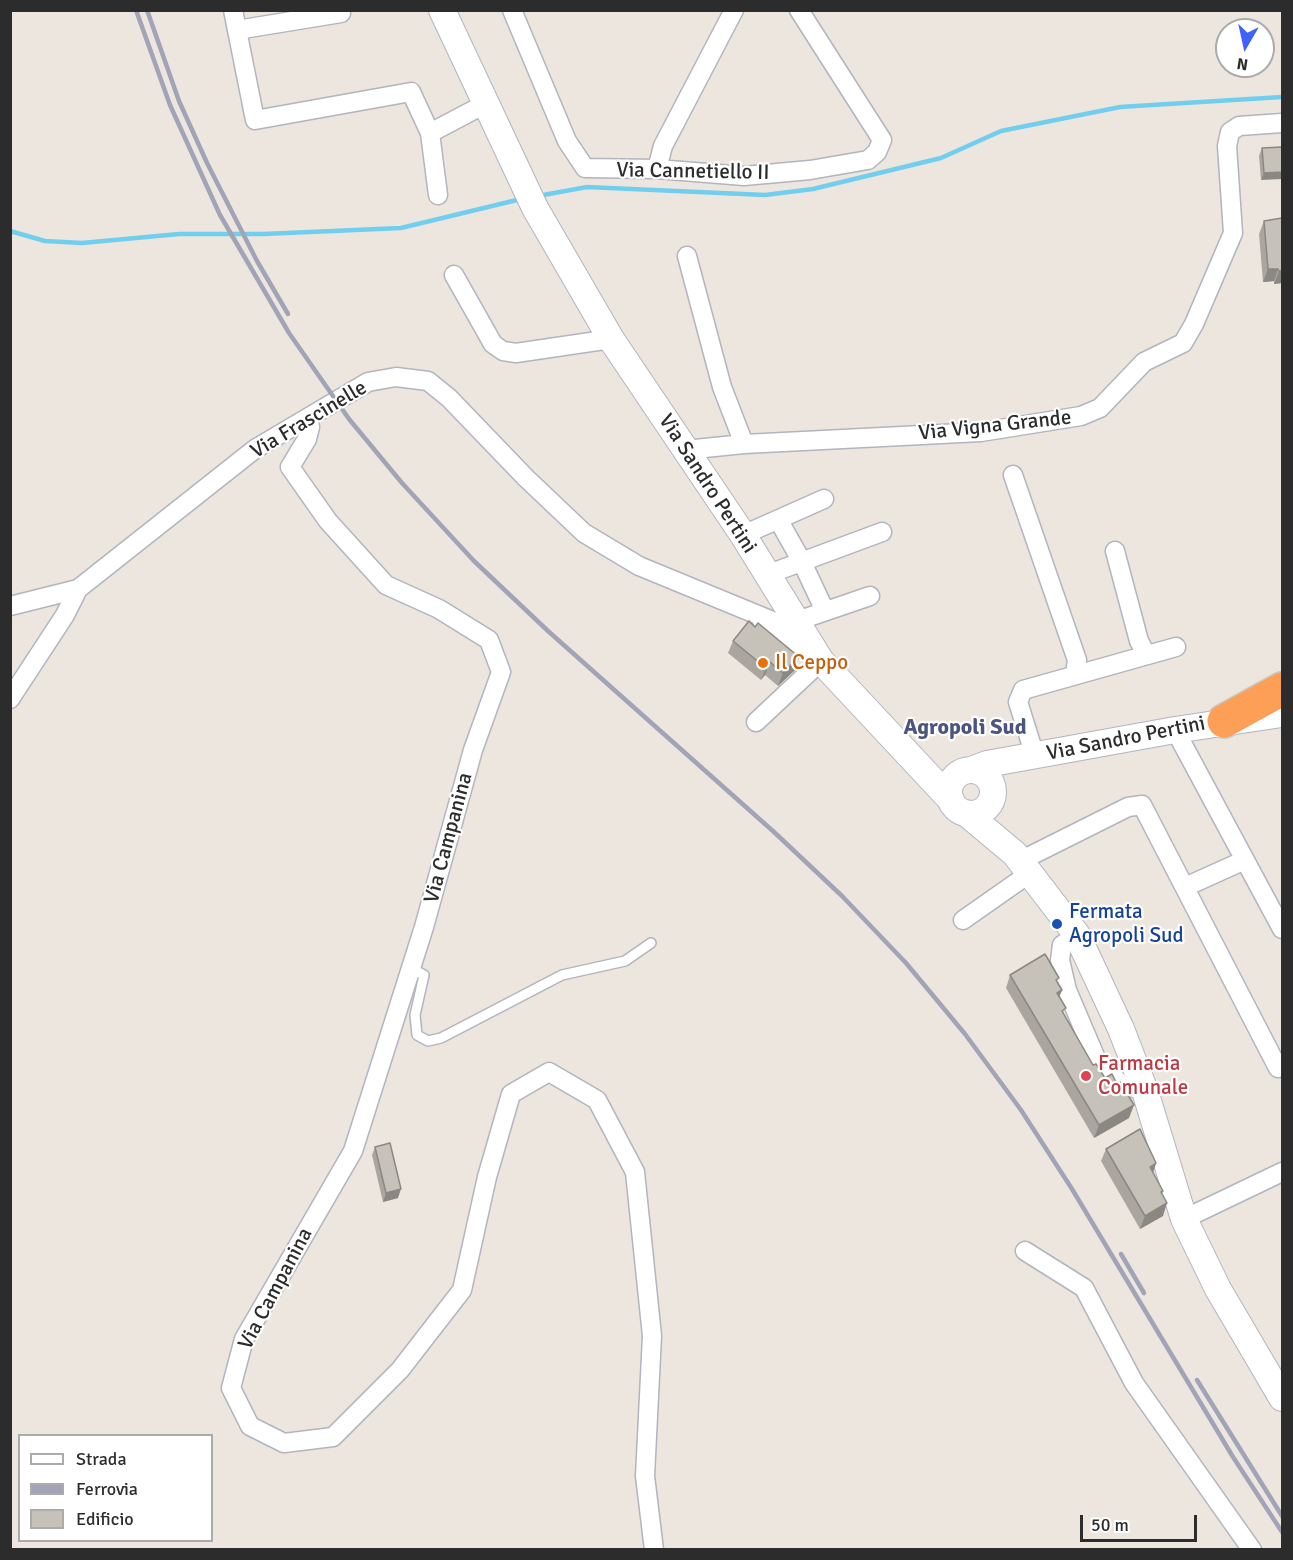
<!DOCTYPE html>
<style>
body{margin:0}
#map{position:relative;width:1293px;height:1560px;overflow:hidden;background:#ede6de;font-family:Signika,sans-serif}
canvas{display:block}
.frame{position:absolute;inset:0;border:12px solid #2c2c2c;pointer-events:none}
.legend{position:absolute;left:18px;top:1434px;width:195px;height:108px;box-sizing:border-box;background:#fff;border:2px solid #ababab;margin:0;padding:8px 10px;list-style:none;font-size:18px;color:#2c2c2c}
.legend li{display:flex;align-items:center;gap:12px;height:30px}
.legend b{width:30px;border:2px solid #ababab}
.north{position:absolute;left:1215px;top:18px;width:60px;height:60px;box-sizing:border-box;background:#fff;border:2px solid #ababab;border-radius:50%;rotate:189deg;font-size:16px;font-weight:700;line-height:24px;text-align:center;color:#2c2c2c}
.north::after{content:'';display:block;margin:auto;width:21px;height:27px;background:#3e62fa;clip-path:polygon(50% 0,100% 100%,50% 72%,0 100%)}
.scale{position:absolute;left:1080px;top:1515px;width:117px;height:27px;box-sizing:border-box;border:3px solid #2c2c2c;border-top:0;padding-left:8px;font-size:18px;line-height:21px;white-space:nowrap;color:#2c2c2c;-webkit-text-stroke:4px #fff;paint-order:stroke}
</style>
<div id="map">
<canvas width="1293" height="1560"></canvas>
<div class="frame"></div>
<ul class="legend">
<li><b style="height:8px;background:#fff"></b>Strada</li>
<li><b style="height:8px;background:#a0a4b6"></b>Ferrovia</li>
<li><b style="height:16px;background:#c6c1b9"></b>Edificio</li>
</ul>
<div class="north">N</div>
<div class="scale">50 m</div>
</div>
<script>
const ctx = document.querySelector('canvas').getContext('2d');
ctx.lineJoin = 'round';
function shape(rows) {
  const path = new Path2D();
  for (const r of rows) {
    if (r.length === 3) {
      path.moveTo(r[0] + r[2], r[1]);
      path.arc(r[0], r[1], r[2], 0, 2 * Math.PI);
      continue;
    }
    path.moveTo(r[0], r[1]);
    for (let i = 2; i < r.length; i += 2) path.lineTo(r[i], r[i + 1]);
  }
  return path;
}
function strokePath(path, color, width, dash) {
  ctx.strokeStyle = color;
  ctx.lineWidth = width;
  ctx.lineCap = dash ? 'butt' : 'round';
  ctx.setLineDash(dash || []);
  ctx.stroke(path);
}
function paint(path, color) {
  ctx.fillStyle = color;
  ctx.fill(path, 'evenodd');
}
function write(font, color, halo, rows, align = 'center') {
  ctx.font = font + ' Signika,sans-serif';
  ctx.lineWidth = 4.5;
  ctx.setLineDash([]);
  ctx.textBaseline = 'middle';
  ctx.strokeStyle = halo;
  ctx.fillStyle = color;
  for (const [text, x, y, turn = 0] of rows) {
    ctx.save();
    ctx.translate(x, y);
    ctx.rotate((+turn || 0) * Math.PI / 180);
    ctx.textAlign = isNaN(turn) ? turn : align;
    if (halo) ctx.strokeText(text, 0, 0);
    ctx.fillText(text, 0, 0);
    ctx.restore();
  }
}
const stream = shape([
 [538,196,587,187,765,195,813,189,941,158,1001,131,1120,107,1282,97],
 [10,231,45,241,82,243,179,234,264,234,401,228,521,199]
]);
const lane = shape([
 [411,968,424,975,415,1015,417,1035,428,1041,441,1038,562,975,625,961,651,943]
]);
const street = shape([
 [233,10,255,120,411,92,430,133],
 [512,10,567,141,585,168,657,169,744,176,810,170,868,160,877,152,882,140,799,10],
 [237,30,341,13],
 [657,169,663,146,734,10],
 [438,195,430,133,485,104],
 [687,256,722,387,744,444],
 [454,275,493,344,503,351,516,353,611,339],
 [308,418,310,427,307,439,290,467,328,521,386,585,439,609,489,640,501,672,473,750,424,927,353,1151,244,1339,231,1388,250,1426,284,1443,333,1437,400,1370,462,1290,487,1177,511,1094,549,1072,597,1100,635,1172,652,1336,645,1476,654,1550],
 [685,450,744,444,981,432,1081,416,1100,408,1144,362,1183,343,1194,324,1233,233,1227,146,1230,132,1239,126,1282,123],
 [1013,475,1077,660,1075,674],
 [779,521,801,560,825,611],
 [743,535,824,499],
 [1115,551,1139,641,1146,654],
 [766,575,882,532],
 [10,606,78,589,255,449,368,382,396,377,428,381,449,398,526,478,584,533,639,566,775,622,797,621,870,596],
 [10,699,65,615,78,589],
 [756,722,821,661,762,621],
 [1175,730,1282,929],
 [1035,756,1018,702,1023,690,1176,647],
 [1020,861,1128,807,1142,805,1278,1068],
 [1185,887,1245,860],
 [963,920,1030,873],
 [1077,935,1062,945,1060,960,1067,990,1098,1063,1121,1084,1145,1091],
 [1184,1219,1282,1172],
 [1025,1251,1084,1288,1134,1383,1252,1550]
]);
const secondary = shape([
 [442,10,535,208,611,339,743,535,821,661,951,800],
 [971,770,987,764,1175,730,1282,714],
 [971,792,22],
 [966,813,1015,854,1077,935,1121,1029,1145,1091,1184,1219,1218,1289,1282,1398]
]);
const highway = shape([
 [1224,721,1282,689]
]);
const rail = shape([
 [136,10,170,105,220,215,289,333,349,419,402,483,474,561,548,631,774,832,842,896,906,963,965,1034,1021,1110,1072,1189,1233,1457,1282,1532],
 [147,10,179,101,207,163,257,261,288,314],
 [1121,1254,1144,1293],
 [1197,1380,1282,1516]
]);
const wall = shape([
 [1282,147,1261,180,1259,156,1262,148],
 [1282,218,1282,283,1274,284,1274,281,1263,282,1259,234,1264,221],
 [755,627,799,657,795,670,778,686,765,675,761,680,728,653,733,641],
 [1010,975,1058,982,1062,990,1059,997,1064,1014,1093,1065,1129,1118,1094,1138,1006,988],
 [375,1147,398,1198,383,1202,372,1155],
 [1106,1149,1156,1163,1153,1173,1163,1191,1162,1194,1163,1216,1140,1229,1101,1161]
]);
const shadedWall = shape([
 [1282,172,1282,179,1261,180,1264,173],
 [1268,269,1278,269,1274,281,1263,282],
 [1279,271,1282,271,1282,283,1274,284],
 [799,657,795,670,778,686,783,673],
 [770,662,765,675,761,680,766,668],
 [1062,990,1057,1002,1057,993],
 [1134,1105,1129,1118,1094,1138,1099,1125],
 [1156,1163,1152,1176,1150,1167],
 [401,1189,398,1198,383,1202,386,1193],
 [1167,1203,1163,1216,1140,1229,1145,1216]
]);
const building = shape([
 [1282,147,1282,172,1264,173,1262,148,1282,147],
 [1282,218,1282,271,1279,271,1278,269,1268,269,1264,221,1282,218],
 [749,621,755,627,758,623,799,657,783,673,770,662,766,668,733,641,749,621],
 [1045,954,1059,978,1056,980,1062,990,1057,993,1066,1008,1062,1011,1093,1065,1096,1064,1105,1078,1112,1074,1117,1084,1120,1082,1134,1105,1099,1125,1010,975,1045,954],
 [1140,1129,1156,1163,1150,1167,1163,1191,1161,1192,1167,1203,1145,1216,1106,1149,1140,1129],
 [390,1143,401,1189,386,1193,375,1147,390,1143]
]);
const markers = [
 [763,663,6,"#e8710a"],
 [1057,924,6,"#1a4fb4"],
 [1086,1076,6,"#e0444e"]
];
const streetNames = [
 ["Via Cannetiello II",693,172,1],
 ["Via Frascinelle",309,420,-31],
 ["Via Vigna Grande",995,426,-6],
 ["Via Sandro Pertini",707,484,57],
 ["Via Sandro Pertini",1126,739,-11],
 ["Via Campanina",449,838,-75],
 ["Via Campanina",276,1289,-62]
];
const foodNames = [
 ["Il Ceppo",775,663]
];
const transitNames = [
 ["Fermata",1069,912],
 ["Agropoli Sud",1069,936]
];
const healthNames = [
 ["Farmacia",1098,1064],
 ["Comunale",1098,1088]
];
const neighbourhoodNames = [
 ["Agropoli Sud",965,728]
];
strokePath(stream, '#71ceef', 4.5);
strokePath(lane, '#b2b4bf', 12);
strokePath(street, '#b2b4bf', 21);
strokePath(secondary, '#b2b4bf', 28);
strokePath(highway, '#c8c8c8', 36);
strokePath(lane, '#fff', 9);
strokePath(street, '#fff', 18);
strokePath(secondary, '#fff', 26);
strokePath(highway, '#fe9f58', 33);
strokePath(rail, '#a0a4b6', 4.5);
paint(wall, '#aaa69f');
paint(shadedWall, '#8b8782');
paint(building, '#c6c1b9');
strokePath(building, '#8b8782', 1.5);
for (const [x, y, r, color] of markers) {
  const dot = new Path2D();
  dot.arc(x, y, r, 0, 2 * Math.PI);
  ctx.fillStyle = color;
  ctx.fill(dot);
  strokePath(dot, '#fff', 2);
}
write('21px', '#2c2c2c', '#fff', streetNames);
write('21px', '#c56008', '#fff', foodNames, 'left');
write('21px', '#164399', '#fff', transitNames, 'left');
write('21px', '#be3a42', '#fff', healthNames, 'left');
write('bold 22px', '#4b557d', '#fff', neighbourhoodNames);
</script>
